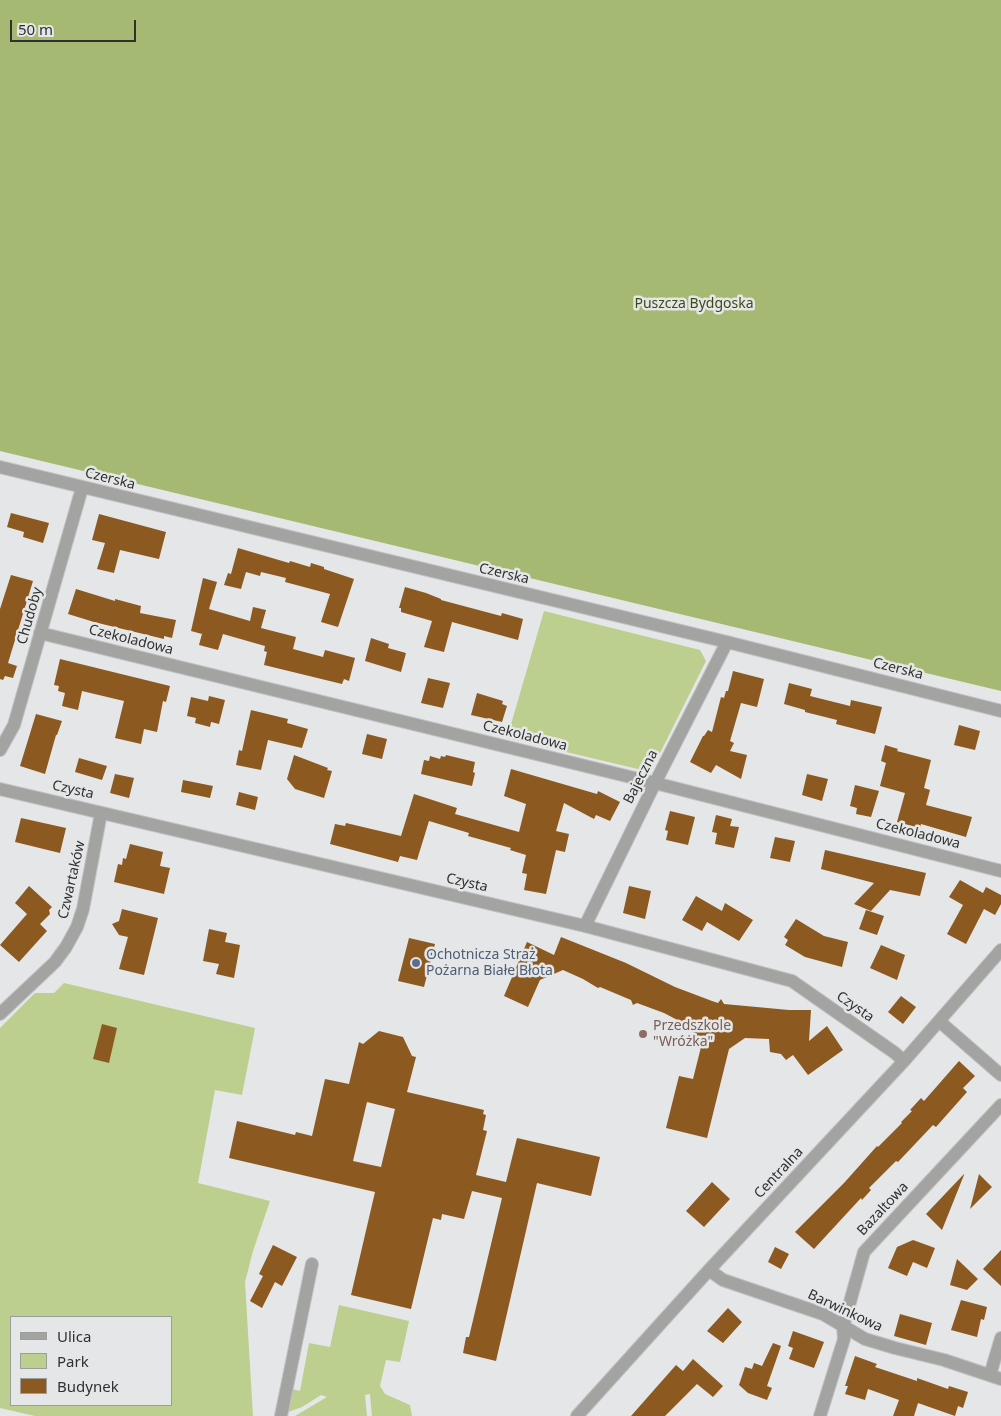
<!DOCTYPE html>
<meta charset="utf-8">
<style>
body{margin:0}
#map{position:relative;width:1001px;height:1416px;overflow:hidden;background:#e5e6e7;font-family:"Noto Sans",sans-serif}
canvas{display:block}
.legend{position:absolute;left:10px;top:1316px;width:162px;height:90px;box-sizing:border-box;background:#e5e6e7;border:1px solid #9d9d9e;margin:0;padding:6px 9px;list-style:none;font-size:15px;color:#303031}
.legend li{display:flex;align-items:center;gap:10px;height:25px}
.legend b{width:25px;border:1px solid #9d9d9e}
.scale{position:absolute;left:10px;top:20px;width:126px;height:22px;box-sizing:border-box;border:2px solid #303031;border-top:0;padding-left:6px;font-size:15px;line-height:18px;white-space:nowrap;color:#303031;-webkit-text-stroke:4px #e5e6e7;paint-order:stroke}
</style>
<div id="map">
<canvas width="1001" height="1416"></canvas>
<ul class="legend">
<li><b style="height:6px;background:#a3a3a2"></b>Ulica</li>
<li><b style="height:14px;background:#bccf8e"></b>Park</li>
<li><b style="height:14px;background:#8c5920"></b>Budynek</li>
</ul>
<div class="scale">50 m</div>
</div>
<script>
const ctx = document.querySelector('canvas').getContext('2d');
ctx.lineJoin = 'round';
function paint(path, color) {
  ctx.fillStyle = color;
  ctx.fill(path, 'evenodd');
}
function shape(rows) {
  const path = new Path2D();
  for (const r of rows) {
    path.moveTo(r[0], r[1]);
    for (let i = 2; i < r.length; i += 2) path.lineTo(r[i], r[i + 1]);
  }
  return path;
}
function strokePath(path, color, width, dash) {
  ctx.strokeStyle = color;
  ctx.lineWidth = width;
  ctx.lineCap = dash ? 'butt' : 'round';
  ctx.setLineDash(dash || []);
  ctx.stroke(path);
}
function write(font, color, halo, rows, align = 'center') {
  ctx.font = font + ' "Noto Sans",sans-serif';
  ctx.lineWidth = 5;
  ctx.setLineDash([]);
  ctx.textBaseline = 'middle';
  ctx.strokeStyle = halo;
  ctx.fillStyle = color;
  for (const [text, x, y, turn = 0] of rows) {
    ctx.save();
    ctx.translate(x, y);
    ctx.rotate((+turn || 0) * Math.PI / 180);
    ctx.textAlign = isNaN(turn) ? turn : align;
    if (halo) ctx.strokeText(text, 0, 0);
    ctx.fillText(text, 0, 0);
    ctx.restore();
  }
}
const green = shape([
 [544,611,700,650,706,661,654,765,642,770,507,738],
 [64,983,255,1028,242,1095,215,1090,198,1183,270,1201,253,1251,245,1282,253,1416,35,1416,0,1408,0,1028,35,993,54,993],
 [11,1317,171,1317,171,1405,11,1405],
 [339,1305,409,1321,400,1362,386,1360,380,1386,385,1394,410,1405,412,1416,372,1416,370,1394,365,1395,367,1416,295,1416,327,1397,321,1395,302,1407,288,1412,292,1389,300,1391,309,1343,330,1347]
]);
const forest = shape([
 [0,0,1001,0,1001,691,0,451]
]);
const building = shape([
 [11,513,49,523,43,543,23,537,24,532,7,527],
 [99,514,166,532,159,559,120,550,114,573,97,569,105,543,92,540],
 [238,548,289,563,290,561,310,567,311,563,324,567,324,569,354,579,338,627,321,622,330,594,285,582,286,578,261,572,260,576,246,572,241,589,224,585,228,573,231,574],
 [11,575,33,581,8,663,17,666,13,678,5,676,3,680,0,679,0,609],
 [203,578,217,582,209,609,250,621,253,607,266,610,261,628,296,637,293,649,323,657,325,650,355,658,349,681,344,679,342,684,264,665,267,652,264,651,265,646,223,634,218,650,199,645,206,619,202,634,191,631],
 [405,587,426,593,441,599,441,600,501,616,502,613,523,619,518,640,452,622,444,652,424,647,432,621,401,612,401,608,399,608],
 [76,589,115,601,115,599,141,606,140,613,176,620,172,638,164,636,164,639,94,622,68,614],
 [371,638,389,644,388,648,406,653,401,672,365,661],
 [60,659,170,686,166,702,163,701,157,732,144,729,141,744,115,738,124,701,82,691,78,710,62,706,65,693,58,691,59,686,54,685],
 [733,671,764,679,757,707,741,703,730,741,734,743,730,751,747,755,741,779,716,765,711,773,690,762,703,736,704,736,708,730,712,732,721,697,724,698,726,691,728,691],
 [428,678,450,683,443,708,421,703],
 [789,683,812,689,810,696,850,706,851,700,882,707,875,734,836,724,837,720,805,712,805,710,784,704],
 [477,693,503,701,502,704,507,706,502,722,471,715],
 [209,696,225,700,219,724,211,722,210,727,195,723,196,718,187,716,191,697,208,701],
 [251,710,288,719,287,723,308,729,302,748,268,740,261,770,236,765,239,750,242,751],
 [36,714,62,721,57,735,56,735,45,774,20,766],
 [959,725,980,731,975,750,954,745],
 [367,734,387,739,382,759,362,754],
 [885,745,898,749,897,751,931,760,924,788,930,790,926,805,972,817,966,837,921,824,920,828,897,822,905,793,880,786,886,763,881,761],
 [294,755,328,768,327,770,332,771,324,798,295,789,287,779],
 [446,755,475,762,473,772,475,773,472,786,421,774,424,760,429,761,430,756,440,759,441,756,445,757],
 [79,758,107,766,102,780,75,772],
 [511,769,597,794,598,791,620,802,610,821,596,815,594,819,564,803,556,831,569,834,565,852,556,850,546,894,524,890,527,874,522,873,526,855,510,850,511,848,468,836,469,833,429,821,417,860,400,856,398,862,330,844,335,824,345,826,346,823,401,836,414,794,457,808,455,814,519,832,526,804,504,796],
 [115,774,134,778,129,798,110,793],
 [807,774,828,779,822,801,802,795],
 [183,780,213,786,210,798,181,792],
 [855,785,879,791,871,817,856,814,857,808,850,806],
 [239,792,258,797,255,810,236,805],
 [670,811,695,817,688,845,666,840,668,831,665,830],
 [716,815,732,819,730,826,739,827,734,848,715,844,717,833,712,832],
 [21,818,66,828,60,853,15,842],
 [775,837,795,841,790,862,770,858],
 [130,844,163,852,160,866,170,868,164,894,114,882,118,864,122,865,123,858,126,859],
 [825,850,926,873,920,896,890,890,871,911,854,904,874,883,821,869],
 [960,880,983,893,986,887,1001,895,1001,904,995,915,984,909,966,944,947,934,963,905,949,897],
 [29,886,52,907,49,910,50,914,40,924,47,931,19,962,0,945,27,914,15,903],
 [629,886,651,891,645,919,623,913],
 [696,896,722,911,725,903,753,920,739,941,707,922,702,931,682,920],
 [122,909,158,918,144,975,119,969,128,937,119,935,112,924,119,921],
 [866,910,884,916,877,935,859,929],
 [796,919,824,936,848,942,842,967,805,957,785,945,788,940,784,937],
 [209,929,227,933,225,942,240,945,234,978,216,974,219,964,203,961],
 [561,937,626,963,675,987,712,1001,718,1003,721,999,724,1004,789,1010,811,1010,809,1041,827,1026,843,1050,808,1075,793,1055,786,1060,781,1054,770,1052,769,1039,745,1038,729,1049,707,1138,666,1128,679,1076,693,1079,702,1043,687,1025,664,1013,637,1003,633,1005,631,1000,600,987,598,988,583,979,563,970,540,980,528,1007,504,996,527,942,554,955],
 [409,938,435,944,424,987,398,981],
 [881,945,905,955,897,980,870,968],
 [901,996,916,1007,903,1024,888,1012],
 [102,1024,117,1028,109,1063,93,1059],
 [379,1031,403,1037,412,1056,416,1057,407,1092,484,1110,483,1114,486,1115,483,1130,487,1131,476,1175,506,1182,517,1138,600,1157,591,1196,537,1183,496,1361,463,1353,466,1337,469,1337,502,1198,472,1191,464,1219,442,1214,441,1220,433,1218,411,1309,351,1295,375,1192,229,1158,237,1121,295,1135,296,1132,312,1136,325,1079,349,1084,359,1042,363,1044],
 [367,1102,395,1109,381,1167,353,1161],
 [959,1061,975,1076,963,1088,967,1092,936,1127,933,1125,898,1162,896,1161,869,1188,871,1190,862,1200,861,1198,814,1249,795,1232,844,1183,877,1146,878,1147,902,1123,901,1122,912,1111,910,1110,921,1098,924,1101],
 [964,1174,964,1175,942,1230,926,1214],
 [979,1174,992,1187,970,1209],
 [712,1182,730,1199,704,1227,686,1211],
 [913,1240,935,1248,927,1268,913,1262,907,1276,888,1268,897,1247],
 [273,1245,297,1257,282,1286,275,1282,262,1308,250,1301,263,1276,259,1274],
 [775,1247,789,1254,781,1269,768,1262],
 [1001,1250,1001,1286,983,1269],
 [957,1259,978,1279,967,1290,950,1285],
 [961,1300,987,1307,984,1320,981,1319,977,1337,951,1330],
 [728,1308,742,1322,723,1343,707,1331],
 [900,1314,932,1323,926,1345,894,1336],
 [793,1331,824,1342,814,1368,789,1359,793,1348,788,1346],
 [773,1343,781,1346,767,1386,772,1388,767,1400,748,1393,739,1385,745,1367,752,1369,754,1363,762,1366],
 [855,1356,877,1364,875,1367,917,1381,917,1378,948,1389,949,1386,968,1392,963,1408,958,1406,955,1416,918,1403,914,1416,893,1416,899,1400,868,1389,865,1400,845,1394,848,1386,845,1386],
 [693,1359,723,1386,713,1397,697,1384,665,1416,631,1416,676,1365,683,1371]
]);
const minor = shape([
 [0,467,727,642,1001,711],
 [40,633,655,783,1001,871],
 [0,750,14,725,82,488],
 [0,789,585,926,792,981,895,1053,904,1061],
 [585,926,655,783,727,642],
 [0,1014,55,962,66,947,77,927,83,909,101,813],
 [939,1021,1001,1075],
 [709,1270,723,1280,823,1314,865,1339,895,1348,944,1360,1001,1379],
 [990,1375,1001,1338],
 [281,1416,312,1264],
 [577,1416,709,1270,904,1061,1001,950],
 [820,1416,844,1339,843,1327,864,1252,1001,1105]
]);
const markers = [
 [416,963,5,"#5c6f8a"],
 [643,1034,5,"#8d6e63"]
];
const parkNames = [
 ["Puszcza Bydgoska",694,304]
];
const streetNames = [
 ["Czerska",110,479,14],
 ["Czerska",504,574,13],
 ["Chudoby",30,616,-74],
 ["Czekoladowa",131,640,14],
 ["Czerska",898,669,14],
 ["Czekoladowa",525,736,14],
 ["Bajeczna",641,777,-63],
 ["Czysta",73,790,13],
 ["Czekoladowa",918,834,14],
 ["Czwartaków",72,880,-77],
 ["Czysta",467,883,13],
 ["Czysta",855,1007,35],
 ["Centralna",779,1173,-47],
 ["Bazaltowa",883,1209,-47],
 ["Barwinkowa",845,1311,25]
];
const serviceNames = [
 ["Ochotnicza Straż",426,955],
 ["Pożarna Białe Błota",426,971]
];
const educationNames = [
 ["Przedszkole",653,1026],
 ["\"Wróżka\"",653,1042]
];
paint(green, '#bccf8e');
paint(forest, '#a5b972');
paint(building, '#8c5920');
strokePath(minor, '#c1c2c3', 14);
strokePath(minor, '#a3a3a2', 12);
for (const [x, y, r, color] of markers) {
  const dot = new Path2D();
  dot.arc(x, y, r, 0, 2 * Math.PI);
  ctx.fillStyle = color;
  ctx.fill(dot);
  strokePath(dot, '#e5e6e7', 2);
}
write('14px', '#3d4915', '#e5e6e7', parkNames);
write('14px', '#303031', '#e5e6e7', streetNames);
write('14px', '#4e5e75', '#e5e6e7', serviceNames, 'left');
write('14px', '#785e54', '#e5e6e7', educationNames, 'left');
</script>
